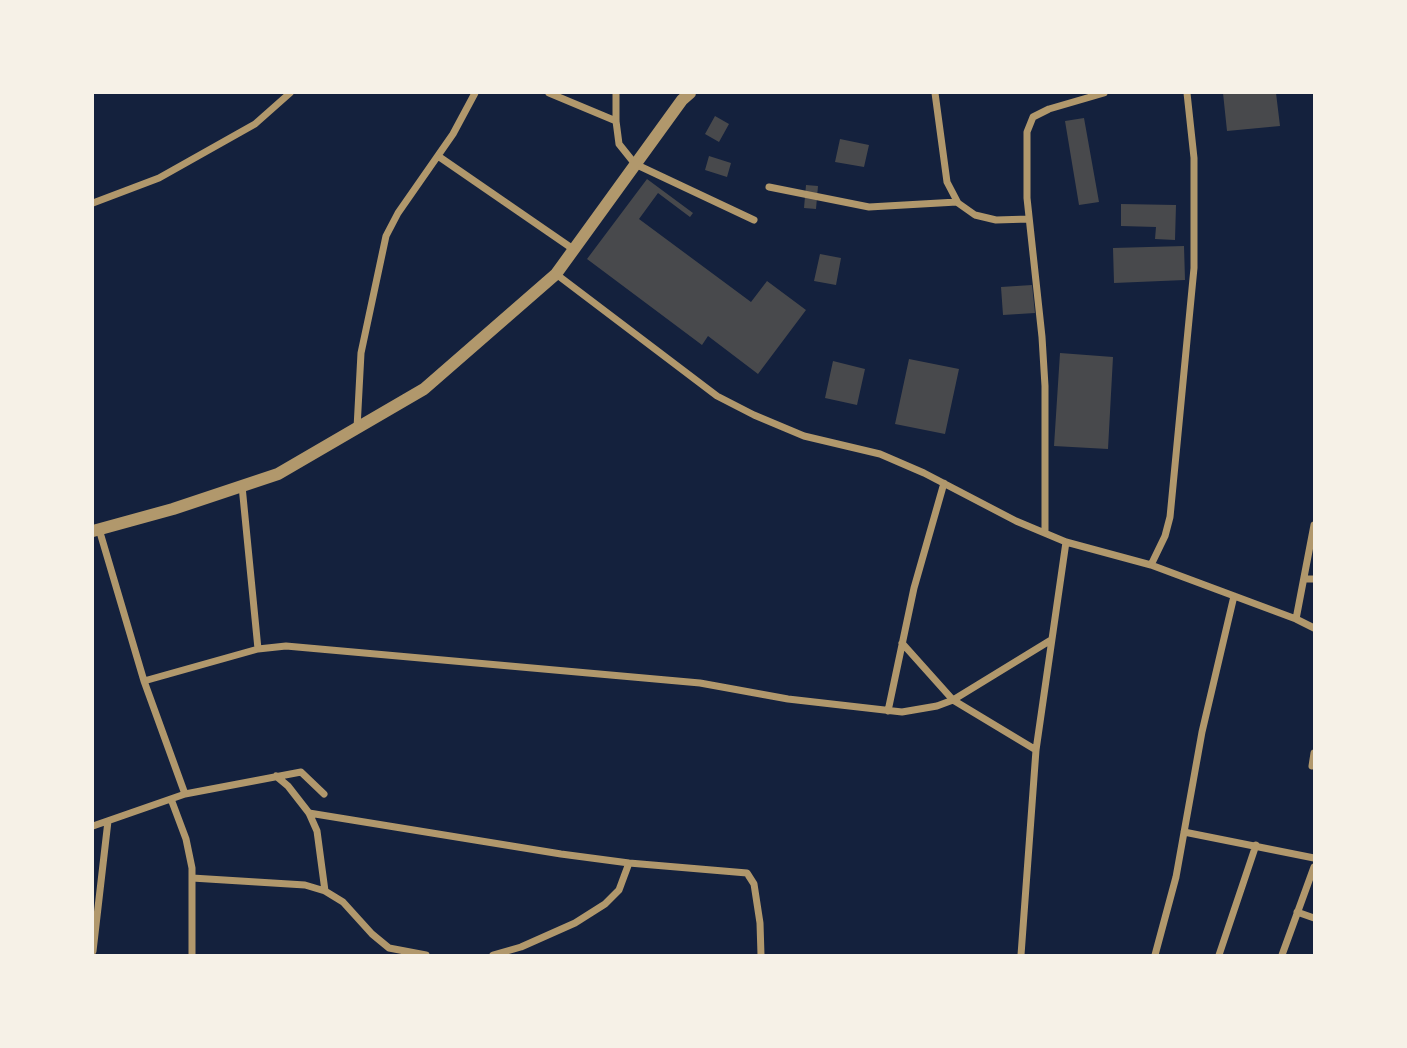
<!DOCTYPE html>
<style>
body{margin:0}
#map{position:relative;width:1407px;height:1048px;overflow:hidden;background:#14213d;font-family:"Crimson Pro",serif}
canvas{display:block}
.frame{position:absolute;inset:0;border:94px solid #f6f1e7;pointer-events:none}
</style>
<div id="map">
<canvas width="1407" height="1048"></canvas>
<div class="frame"></div>
</div>
<script>
const ctx = document.querySelector('canvas').getContext('2d');
ctx.lineJoin = 'round';
function paint(path, color) {
  ctx.fillStyle = color;
  ctx.fill(path, 'evenodd');
}
function shape(rows) {
  const path = new Path2D();
  for (const r of rows) {
    path.moveTo(r[0], r[1]);
    for (let i = 2; i < r.length; i += 2) path.lineTo(r[i], r[i + 1]);
  }
  return path;
}
function strokePath(path, color, width, dash) {
  ctx.strokeStyle = color;
  ctx.lineWidth = width;
  ctx.lineCap = dash ? 'butt' : 'round';
  ctx.setLineDash(dash || []);
  ctx.stroke(path);
}
const building = shape([
 [1223,93,1276,93,1280,126,1227,131],
 [715,116,729,124,719,142,705,134],
 [1084,118,1099,202,1079,205,1065,121],
 [840,139,869,145,864,167,835,162],
 [709,156,731,163,727,177,705,170],
 [647,179,693,213,690,217,658,193,639,219,751,302,767,281,806,310,758,374,708,336,702,345,587,259],
 [806,185,818,186,816,209,804,208],
 [1121,204,1176,205,1175,240,1155,239,1156,227,1121,226],
 [1184,246,1185,280,1114,283,1113,248],
 [820,254,841,258,836,285,814,281],
 [1032,285,1035,313,1003,315,1001,287],
 [1060,353,1113,357,1108,449,1054,446],
 [909,359,959,369,945,434,895,424],
 [833,361,865,369,857,405,825,398]
]);
const minor = shape([
 [549,93,616,121],
 [616,93,616,121,619,144,635,164,754,220],
 [935,93,947,182,958,203,975,215,996,220,1029,219],
 [438,156,573,249],
 [769,187,869,207,957,202],
 [93,203,159,178,255,124,290,93],
 [556,274,717,396,754,415,804,436,880,454,924,473,1016,521,1066,542,1151,565,1296,619,1314,628],
 [357,428,361,353,386,236,398,213,453,134,475,93],
 [242,486,258,649],
 [1045,532,1045,386,1042,337,1027,198,1027,132,1033,117,1049,109,1104,93],
 [1151,565,1165,536,1170,517,1194,268,1194,158,1187,93],
 [1304,579,1314,579],
 [1296,619,1314,525],
 [902,643,953,700,1036,750],
 [144,681,258,649,286,646,700,683,788,699,902,712,937,706,953,700,1051,640],
 [888,711,914,588,944,483],
 [1312,766,1314,753],
 [276,776,288,786,309,813,317,831,325,891],
 [185,794,301,772,324,794],
 [171,799,186,839,192,868,192,955],
 [309,813,561,854,629,863,747,873,754,884,760,923,761,955],
 [93,826,185,794,144,681,99,529],
 [1184,832,1314,858],
 [192,878,305,885,325,891,343,902,372,934,389,948,426,955],
 [1297,912,1314,918],
 [93,951,108,821],
 [493,955,521,947,575,923,605,904,619,890,629,863],
 [1021,955,1036,750,1066,542],
 [1155,955,1176,877,1202,732,1234,596],
 [1219,955,1256,845],
 [1282,955,1314,867]
]);
const tertiary = shape([
 [93,531,173,509,278,474,424,389,556,274,682,100,690,93]
]);
paint(building, '#48494c');
strokePath(minor, '#b1986c', 7);
strokePath(tertiary, '#b1986c', 12);
</script>
